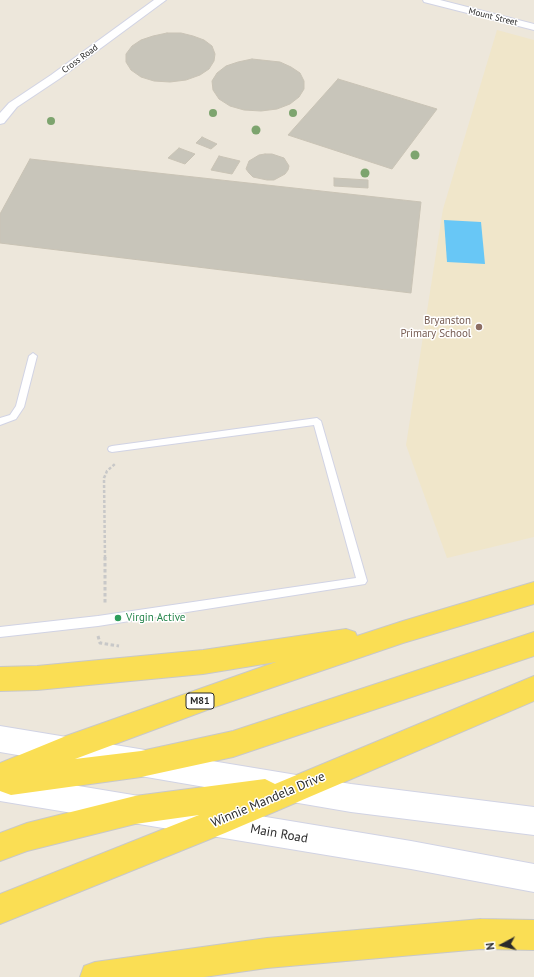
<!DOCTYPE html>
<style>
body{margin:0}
#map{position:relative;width:534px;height:977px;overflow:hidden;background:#ede7db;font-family:"PT Sans",sans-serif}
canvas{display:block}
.north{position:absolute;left:482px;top:925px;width:40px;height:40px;-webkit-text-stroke:3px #fff;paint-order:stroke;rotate:263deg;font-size:11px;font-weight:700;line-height:16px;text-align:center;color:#2a2a2a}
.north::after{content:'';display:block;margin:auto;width:14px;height:18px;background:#2a2a2a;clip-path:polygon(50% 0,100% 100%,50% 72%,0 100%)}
</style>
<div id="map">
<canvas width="534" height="977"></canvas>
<div class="north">N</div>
</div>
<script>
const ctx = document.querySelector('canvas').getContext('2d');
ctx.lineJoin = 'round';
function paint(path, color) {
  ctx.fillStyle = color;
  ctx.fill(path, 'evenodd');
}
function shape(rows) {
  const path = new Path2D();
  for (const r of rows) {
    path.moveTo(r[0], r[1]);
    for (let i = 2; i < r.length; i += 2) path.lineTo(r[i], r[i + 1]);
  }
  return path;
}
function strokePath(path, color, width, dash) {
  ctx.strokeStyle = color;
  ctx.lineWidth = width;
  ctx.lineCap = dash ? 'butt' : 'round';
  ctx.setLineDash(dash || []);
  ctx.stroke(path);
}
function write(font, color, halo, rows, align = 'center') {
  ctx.font = font + ' "PT Sans",sans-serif';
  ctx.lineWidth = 3;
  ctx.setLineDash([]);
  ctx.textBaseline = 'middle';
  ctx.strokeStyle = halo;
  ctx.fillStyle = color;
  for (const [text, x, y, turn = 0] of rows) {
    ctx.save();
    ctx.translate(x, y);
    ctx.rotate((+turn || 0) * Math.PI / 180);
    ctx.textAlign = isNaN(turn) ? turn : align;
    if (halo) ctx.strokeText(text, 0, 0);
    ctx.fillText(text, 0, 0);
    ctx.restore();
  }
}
const education = shape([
 [497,30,534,40,534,537,447,558,406,445,443,209]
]);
const water = shape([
 [444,220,481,222,485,264,447,262]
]);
const building = shape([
 [167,33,181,33,193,36,204,40,212,46,215,54,214,61,209,69,200,75,186,80,170,82,154,81,141,77,131,70,126,62,126,54,132,46,141,40,153,36,167,33],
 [252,59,280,62,291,67,300,73,304,81,304,89,299,97,290,104,277,109,261,111,244,110,230,106,219,99,213,90,212,81,217,73,226,66,238,62,252,59],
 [338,79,437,109,392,169,288,135,338,79],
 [202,137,217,144,211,149,196,143,202,137],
 [179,148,195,154,185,164,168,158,179,148],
 [265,154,272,154,284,158,289,166,288,170,285,174,274,180,267,180,253,177,249,173,246,169,249,161,259,155,265,154],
 [219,156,240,161,232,174,211,170,219,156],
 [30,159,421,202,411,293,0,243,0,214,30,159],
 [334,178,368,180,368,188,334,186,334,178]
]);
const pathFar1 = shape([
 [105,558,104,478,107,471,116,463]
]);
const path = shape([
 [105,557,105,604],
 [98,636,100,643,119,646]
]);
const lane = shape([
 [33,353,37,356,24,407,16,419,0,425,0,418,10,415,16,406,29,356,33,353],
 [317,418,321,421,367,581,365,584,98,626,0,637,0,627,98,616,356,578,314,425,112,452,109,451,108,449,109,447,112,446,317,418]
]);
const street = shape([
 [154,0,166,0,59,79,17,107,4,123,0,124,0,113,9,103,51,75,154,0],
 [423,0,440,0,534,24,534,30,424,2,423,0]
]);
const secondary = shape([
 [0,726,351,784,534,807,534,835,351,812,0,752,0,726],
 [0,773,411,841,534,864,534,892,411,869,0,801,0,773]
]);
const primary = shape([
 [534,582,534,604,403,643,215,707,75,759,141,751,233,731,534,632,534,656,233,757,141,777,11,795,0,791,0,763,66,736,276,662,203,674,37,690,0,691,0,667,37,666,203,650,346,629,355,632,357,636,403,621,534,582],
 [534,676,534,701,225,833,0,924,0,894,199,815,135,824,27,851,0,861,0,833,27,823,135,796,265,779,275,784,534,676],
 [481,919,534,920,534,950,481,949,267,968,204,977,80,977,84,966,95,962,267,938,481,919]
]);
const trees = [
 [213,113,4],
 [293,113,4],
 [51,121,4],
 [256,130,4.5],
 [415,155,4.5],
 [365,173,4.5]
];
const markers = [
 [479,327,4,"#8d6e63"],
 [118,618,4,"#2e9e5b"]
];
const farStreetnames = [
 ["Mount Street",493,17,14],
 ["Cross Road",80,59,-36]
];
const shields = [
 [200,701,28]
];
const shieldNames = [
 ["M81",200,701]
];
const educationNames = [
 ["Bryanston",471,321],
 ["Primary School",471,334]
];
const leisureNames = [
 ["Virgin Active",126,618]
];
const nearStreetnames = [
 ["Winnie Mandela Drive",268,800,-23],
 ["Main Road",279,834,10]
];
paint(education, '#f0e6ca');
paint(water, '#68c7f6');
paint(building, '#c8c5ba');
strokePath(building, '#c9c3b5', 1);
strokePath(lane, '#d1d3e4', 2);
strokePath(street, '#d1d3e4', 2);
strokePath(secondary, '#d1d3e4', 2);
strokePath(primary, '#c8c8c8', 2);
strokePath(pathFar1, '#c8c8c8', 2.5, [3, 2]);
strokePath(path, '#c8c8c8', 3, [3.5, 2.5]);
paint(lane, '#fff');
paint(street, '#fff');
paint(secondary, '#fff');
paint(primary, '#fade54');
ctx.fillStyle = '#7da46e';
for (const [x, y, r] of trees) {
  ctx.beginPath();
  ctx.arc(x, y, r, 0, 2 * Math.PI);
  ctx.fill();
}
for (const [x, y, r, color] of markers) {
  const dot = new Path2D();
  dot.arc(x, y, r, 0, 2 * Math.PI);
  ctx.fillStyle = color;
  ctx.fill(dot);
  strokePath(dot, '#fff', 1.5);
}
write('9px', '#2a2a2a', '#fff', farStreetnames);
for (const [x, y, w] of shields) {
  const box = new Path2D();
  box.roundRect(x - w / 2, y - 8, w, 16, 3);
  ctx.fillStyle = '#fff';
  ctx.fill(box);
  strokePath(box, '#2a2a2a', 1);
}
write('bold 10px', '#2a2a2a', null, shieldNames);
write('11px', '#785e54', '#fff', educationNames, 'right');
write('11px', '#27864d', '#fff', leisureNames, 'left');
write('13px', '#2a2a2a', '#fff', nearStreetnames);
</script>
